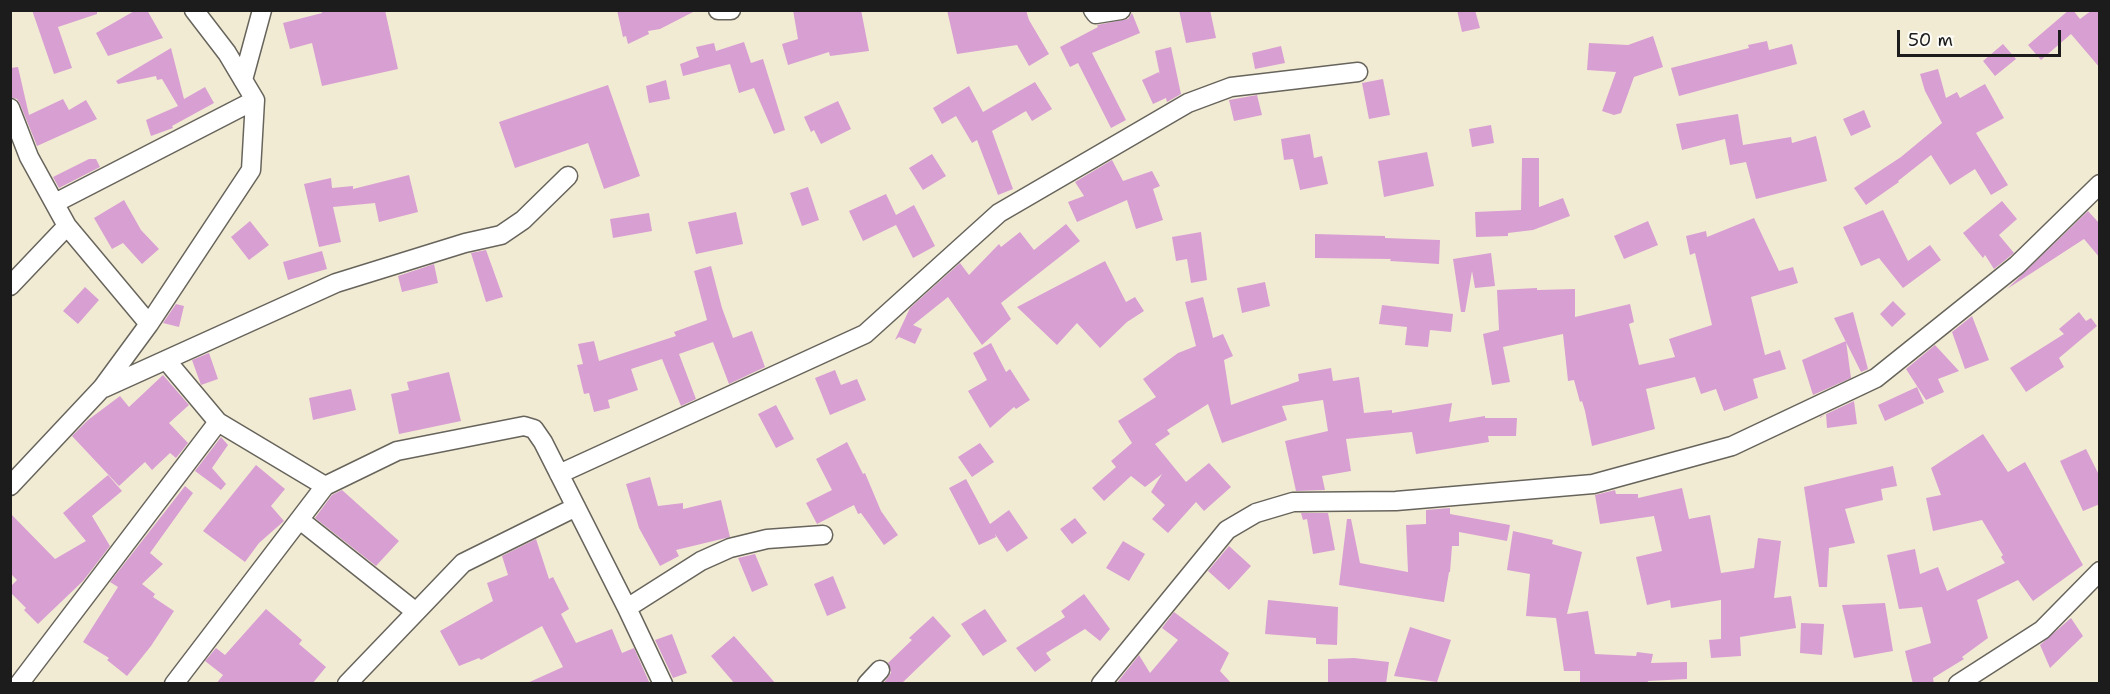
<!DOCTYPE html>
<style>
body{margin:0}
#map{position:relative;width:2110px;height:694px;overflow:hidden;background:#f2ebd4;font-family:"Shantell Sans",sans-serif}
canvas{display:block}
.frame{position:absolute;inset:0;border:12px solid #1c1c1c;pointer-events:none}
.scale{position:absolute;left:1897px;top:30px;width:164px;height:27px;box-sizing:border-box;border:3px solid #1c1c1c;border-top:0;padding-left:8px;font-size:18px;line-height:21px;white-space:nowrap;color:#1c1c1c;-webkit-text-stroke:4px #fdfcf7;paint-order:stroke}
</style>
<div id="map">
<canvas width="2110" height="694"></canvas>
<div class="frame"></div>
<div class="scale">50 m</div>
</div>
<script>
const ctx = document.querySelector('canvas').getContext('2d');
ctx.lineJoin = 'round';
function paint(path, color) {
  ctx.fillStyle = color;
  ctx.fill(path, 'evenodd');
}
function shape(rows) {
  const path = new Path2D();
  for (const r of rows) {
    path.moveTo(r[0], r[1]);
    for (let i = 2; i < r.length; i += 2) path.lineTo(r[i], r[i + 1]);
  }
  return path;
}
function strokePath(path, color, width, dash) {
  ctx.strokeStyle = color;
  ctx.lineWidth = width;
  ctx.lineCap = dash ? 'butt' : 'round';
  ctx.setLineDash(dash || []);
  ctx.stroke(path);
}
const building = shape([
 [32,10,97,10,97,14,58,27,72,68,54,74],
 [136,10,147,10,163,38,108,56,96,33],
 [321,10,385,10,398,69,322,86,312,43,290,49,283,23,322,13],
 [617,10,697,10,660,29,648,31,649,34,628,44,626,36,623,37],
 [793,10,861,10,869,51,830,56,829,52,788,65,782,44,798,39],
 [947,10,1026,10,1029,20,1049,54,1029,66,1017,45,957,54],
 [1179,10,1210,10,1216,38,1186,43],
 [1457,10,1475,10,1480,28,1462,32],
 [2069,10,2073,10,2080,19,2092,10,2100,10,2100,68,2071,34,2041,60,2028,45],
 [1132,13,1140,33,1092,53,1126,120,1111,128,1078,63,1070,67,1060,47,1098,27,1097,25,1128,19],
 [1653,36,1663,67,1634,77,1621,113,1614,115,1602,111,1616,72,1587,70,1589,43,1628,45],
 [1767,41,1769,50,1792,44,1797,64,1679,96,1671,68,1749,48,1748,45],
 [744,42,751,63,763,59,785,130,774,134,754,88,739,93,730,64,683,76,680,64,699,57,696,47,714,43,716,51],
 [2003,44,2016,59,1995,76,1983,61],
 [1281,46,1285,63,1255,69,1252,53],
 [1171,47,1181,94,1167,102,1166,98,1153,104,1142,80,1159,72,1160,75,1155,51],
 [171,48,184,99,205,87,214,103,172,126,173,128,151,136,146,120,178,106,162,79,157,80,156,76,118,84,116,81],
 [18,67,29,115,63,99,69,110,86,100,97,119,37,146,20,104,17,99,10,97,10,68],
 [1938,69,1946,98,1957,92,1960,98,1985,84,2004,118,1976,133,2008,185,1991,195,1975,169,1950,185,1931,155,1898,181,1899,182,1866,205,1854,188,1901,157,1942,123,1925,91,1920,74],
 [1383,79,1390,115,1369,119,1362,83],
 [666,80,670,99,649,103,646,86],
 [1035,82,1052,109,1032,121,1026,111,992,131,1013,189,998,195,977,140,972,143,956,116,942,124,933,108,969,86,983,112],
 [608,85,640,176,604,189,588,143,515,168,499,122],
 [1257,95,1262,115,1234,121,1229,100],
 [838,101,851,129,821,144,814,130,811,132,804,117],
 [1864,110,1871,127,1851,136,1843,119],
 [1738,114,1743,145,1791,137,1792,143,1816,136,1827,181,1756,199,1746,162,1730,165,1725,139,1682,150,1676,124],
 [1491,125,1494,143,1472,147,1469,129],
 [1310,134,1314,158,1322,156,1328,184,1300,190,1293,159,1284,160,1281,139],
 [1427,152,1434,186,1384,197,1378,161],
 [932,154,946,176,923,190,909,168],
 [1522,158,1539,158,1539,207,1563,198,1570,216,1533,230,1508,233,1508,236,1476,237,1475,212,1521,210],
 [89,159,96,159,100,167,59,188,53,177],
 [1112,160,1123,181,1152,171,1160,186,1153,189,1163,220,1136,229,1127,200,1077,222,1068,202,1084,196,1075,182],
 [409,175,418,212,379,222,375,203,333,207,341,242,319,247,304,184,331,178,332,188,353,186,353,189],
 [808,187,819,220,802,226,790,193],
 [886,194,896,215,914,205,935,246,913,258,896,225,863,241,849,211],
 [124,200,141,230,159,249,142,264,123,243,112,249,94,218],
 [2002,201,2017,219,1999,235,2014,253,1994,269,1985,255,1983,258,1963,233],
 [1883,210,1908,261,1930,245,1941,260,1903,288,1879,258,1861,266,1843,227],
 [2088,211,2100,224,2100,258,2084,239,2007,289],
 [736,212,743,244,696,254,688,222],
 [649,213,652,231,613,238,610,219],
 [1754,218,1779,271,1793,267,1798,283,1751,297,1765,355,1780,350,1786,369,1753,379,1758,398,1724,411,1716,389,1701,394,1695,377,1646,389,1655,429,1592,446,1585,411,1582,401,1580,402,1574,380,1568,381,1563,334,1503,347,1510,382,1492,385,1483,334,1499,330,1497,290,1537,288,1537,290,1575,289,1575,317,1630,304,1634,322,1629,324,1639,365,1675,357,1669,339,1712,325,1695,253,1690,255,1686,236,1706,231,1707,237],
 [250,221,269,245,249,260,231,237],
 [1648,221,1658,245,1624,259,1614,236],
 [1066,224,1080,241,1001,303,1011,319,982,345,948,297,913,325,922,329,915,344,899,337,895,340,910,308,960,263,969,275,999,244,1001,247,1020,232,1034,250],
 [1201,232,1207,280,1191,283,1187,259,1176,261,1172,237],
 [1315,234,1385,236,1385,238,1440,240,1439,264,1390,261,1391,259,1315,258],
 [486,250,503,297,486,302,471,253],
 [322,251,327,269,288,280,283,262],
 [1491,253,1495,286,1475,288,1472,271,1465,312,1461,312,1453,259],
 [1105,261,1126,302,1135,297,1144,311,1127,322,1100,348,1077,323,1057,345,1017,307],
 [434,264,438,283,402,292,398,276],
 [711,266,722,308,733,338,752,331,765,367,729,384,713,342,679,354,696,399,681,406,662,359,631,369,638,390,608,400,610,408,594,412,589,393,584,394,577,365,583,364,578,344,594,341,599,361,676,336,674,332,707,320,694,271],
 [1265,282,1270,306,1242,313,1237,288],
 [85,287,99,300,78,324,63,311],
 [1203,297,1213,338,1223,334,1233,356,1224,360,1231,405,1299,381,1298,374,1331,368,1333,381,1359,377,1364,413,1392,410,1392,413,1452,403,1449,422,1485,416,1485,418,1517,418,1516,436,1488,436,1489,442,1416,454,1412,432,1346,439,1351,471,1322,476,1325,490,1296,491,1285,441,1328,431,1323,400,1282,406,1287,420,1222,443,1208,404,1167,430,1170,434,1155,444,1186,482,1209,463,1231,487,1204,511,1196,502,1168,533,1152,519,1165,505,1151,492,1162,474,1145,487,1131,476,1104,501,1092,488,1116,467,1111,461,1132,443,1118,421,1156,397,1143,379,1178,353,1196,346,1185,302],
 [1893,301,1906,314,1892,327,1880,314],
 [176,304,184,306,179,327,163,323],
 [1382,305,1453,314,1451,332,1430,330,1428,347,1405,345,1407,327,1379,324],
 [1853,312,1868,369,1861,372,1834,318],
 [2079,312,2086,321,2091,318,2097,326,2059,358,2064,367,2026,392,2010,368,2064,334,2059,329],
 [1972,316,1989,360,1965,369,1952,332],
 [1846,341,1851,378,1813,395,1802,360],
 [991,343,1006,372,1010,369,1030,400,1016,409,1014,407,990,428,968,391,987,380,973,353],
 [1935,345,1959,371,1938,379,1944,392,1926,400,1906,369],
 [209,353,218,379,201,385,192,360],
 [835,370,841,385,857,379,866,400,830,415,815,378],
 [449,372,461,421,399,434,391,394,409,390,407,382],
 [163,375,189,405,169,423,188,443,176,458,170,453,152,470,145,462,119,486,72,436,88,420,120,396,129,407],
 [1917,387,1924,403,1885,421,1878,405],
 [351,389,356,410,313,420,309,398],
 [1854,401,1857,424,1827,428,1826,414,1820,418,1820,417],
 [776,405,794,439,776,448,758,414],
 [1983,434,2008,472,2025,462,2083,565,2033,601,2018,580,1977,600,1988,638,1962,657,1964,659,1933,678,1934,684,1913,684,1905,651,1931,643,1922,607,1899,609,1887,555,1915,549,1920,574,1938,567,1947,591,2005,563,2001,557,2003,555,1982,520,1933,531,1926,498,1941,495,1931,468],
 [221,437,228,445,212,468,226,484,221,490,195,471],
 [847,442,863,474,865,473,881,511,898,535,884,545,861,513,858,514,854,505,817,524,806,503,832,490,816,459],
 [980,443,994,462,972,477,958,457],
 [2086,449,2100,477,2100,504,2083,511,2060,461],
 [256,465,285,489,271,506,284,521,259,543,245,562,203,531],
 [1893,466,1897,486,1881,489,1883,500,1845,509,1855,543,1829,548,1827,587,1819,587,1804,487],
 [108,475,122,491,92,516,110,546,83,581,38,624,24,610,26,608,10,592,10,587,17,580,10,573,10,513,55,559,86,541,63,513],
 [650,477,658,506,683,503,683,509,721,500,730,537,676,550,679,556,660,566,639,528,626,484],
 [966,479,990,524,1009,510,1028,538,1007,552,995,534,996,537,979,545,949,488],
 [185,486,193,493,150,553,163,564,142,584,155,594,153,597,174,611,151,646,127,676,107,660,109,658,83,642,118,587,110,582],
 [1682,488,1689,519,1710,515,1721,573,1754,568,1758,538,1781,541,1774,598,1791,596,1796,628,1740,637,1741,656,1711,658,1709,640,1721,639,1721,600,1671,608,1670,600,1647,605,1636,557,1662,551,1654,516,1600,524,1595,495,1615,490,1616,494,1638,494,1638,498],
 [342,490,399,541,376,566,315,518,332,495],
 [1450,508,1450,514,1510,525,1507,541,1459,532,1459,546,1452,546,1450,572,1449,572,1444,602,1339,585,1347,519,1351,519,1360,563,1408,572,1406,525,1426,524,1426,510],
 [1301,513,1328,513,1335,550,1313,554,1307,519,1303,520],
 [1075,518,1087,533,1072,544,1060,529],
 [1513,531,1553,540,1552,544,1582,552,1567,614,1588,611,1595,654,1636,656,1637,652,1653,654,1651,663,1687,662,1687,679,1648,681,1647,684,1580,683,1580,671,1564,671,1556,618,1526,616,1530,574,1507,570],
 [536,539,549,579,553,577,569,609,561,614,576,643,612,629,622,653,634,648,650,684,525,684,563,667,542,626,481,660,479,658,459,666,440,631,493,601,487,583,508,575,502,556],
 [1123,541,1145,554,1129,581,1106,568],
 [1229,546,1251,566,1229,590,1208,571],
 [755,554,768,585,752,592,738,558],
 [833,576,846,608,827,616,814,584],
 [1084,594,1110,629,1100,641,1085,629,1046,653,1051,660,1035,672,1016,648,1065,617,1061,611],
 [1268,600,1338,607,1337,645,1316,644,1316,638,1265,634],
 [1885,603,1893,651,1854,658,1842,605],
 [266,609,302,640,299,644,326,667,312,684,216,684,223,675,205,661,216,648,225,655],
 [985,609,1007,641,983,656,961,624],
 [1174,612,1229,653,1220,671,1232,684,1116,684,1139,655,1150,673,1178,640,1162,628],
 [933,616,951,636,901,684,883,684,891,673,888,663,912,640,909,638],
 [2071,618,2083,636,2050,668,2040,645],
 [1801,623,1824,624,1822,655,1800,653],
 [1410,627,1451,640,1437,682,1394,676],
 [672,634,687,673,673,678,655,640],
 [734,636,776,684,735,684,711,656],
 [1354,658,1389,662,1386,684,1328,684,1328,659]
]);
const minor = shape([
 [718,10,731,10],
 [1093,10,1096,14,1121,10],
 [243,80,262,10],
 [10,108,29,157,67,226,149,324],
 [55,203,255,100],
 [10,286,67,226],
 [166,360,218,422,325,486,397,451,524,426,534,429,543,442,627,608,663,684],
 [104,388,336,283,465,243,501,235,523,220,568,176],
 [559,474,865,334,999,213,1188,103,1231,87,1358,72],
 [10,486,102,388,149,324,251,170,255,100,227,53,194,10],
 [300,520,416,612],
 [627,608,701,561,730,548,767,539,823,535],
 [19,684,218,422],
 [174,684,325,486],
 [347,684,463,563,576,507],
 [867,684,880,670],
 [1101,684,1227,530,1256,513,1293,502,1396,501,1593,484,1732,446,1876,378,2017,265,2100,184],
 [1958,684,2042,630,2100,571]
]);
paint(building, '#d89fd2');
strokePath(minor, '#67645c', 21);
strokePath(minor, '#fff', 18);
</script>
